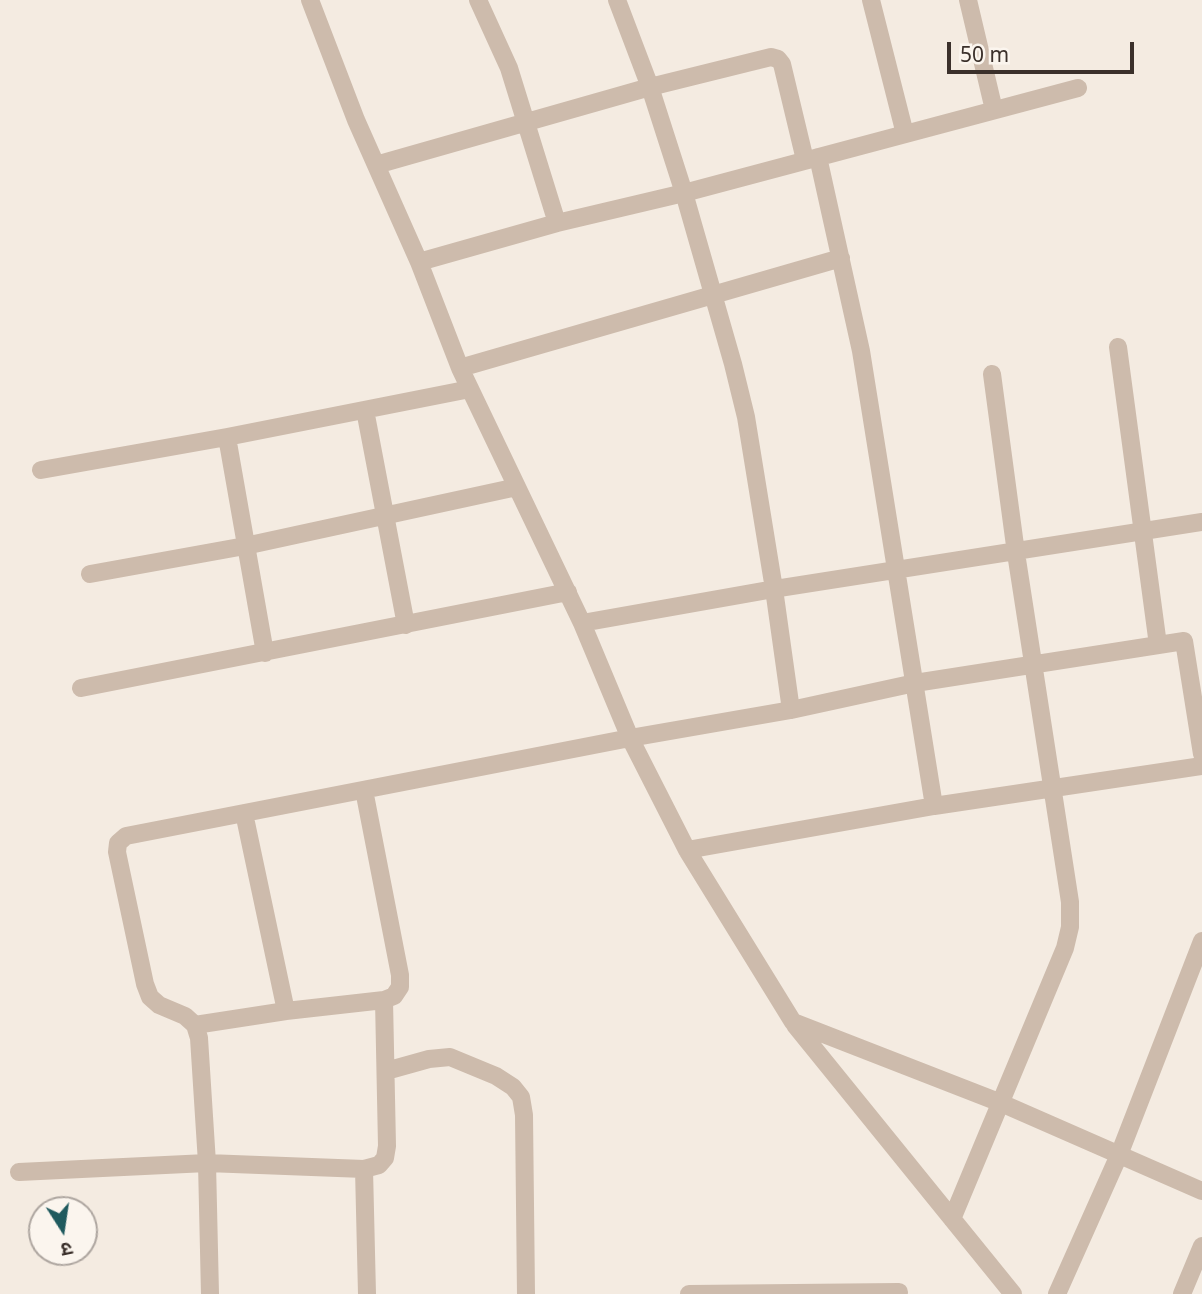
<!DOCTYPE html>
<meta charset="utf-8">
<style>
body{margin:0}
#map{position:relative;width:1202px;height:1294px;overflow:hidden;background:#f4ebe1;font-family:"Noto Sans","Noto Sans Devanagari",sans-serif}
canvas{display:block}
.north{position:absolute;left:28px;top:1196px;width:70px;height:70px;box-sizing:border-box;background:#fbf5ee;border:2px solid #aea6a0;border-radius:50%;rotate:168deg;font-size:19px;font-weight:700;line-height:28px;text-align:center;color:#3b302b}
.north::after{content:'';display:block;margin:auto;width:24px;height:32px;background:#1f5a5e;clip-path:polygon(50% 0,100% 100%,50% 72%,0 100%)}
.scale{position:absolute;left:947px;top:42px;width:187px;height:32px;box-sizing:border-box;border:4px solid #3b302b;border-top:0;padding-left:9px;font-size:21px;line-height:24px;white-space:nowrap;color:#3b302b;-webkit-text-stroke:5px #fbf5ee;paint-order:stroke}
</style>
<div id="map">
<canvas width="1202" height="1294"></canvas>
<div class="north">उ</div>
<div class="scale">50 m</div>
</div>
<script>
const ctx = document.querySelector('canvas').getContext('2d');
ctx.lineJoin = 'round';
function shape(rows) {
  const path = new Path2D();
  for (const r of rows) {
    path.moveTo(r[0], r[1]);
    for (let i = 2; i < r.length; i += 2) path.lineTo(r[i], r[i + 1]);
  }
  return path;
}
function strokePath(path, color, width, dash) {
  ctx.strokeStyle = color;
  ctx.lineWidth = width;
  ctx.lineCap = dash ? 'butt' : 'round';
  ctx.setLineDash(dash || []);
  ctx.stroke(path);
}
const street = shape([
 [310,0,356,120,419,262,460,368,582,623,630,738,687,850,793,1022,1001,1103,1202,1191],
 [478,0,509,68,557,223],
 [617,0,650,87,684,193,733,364,746,417,774,589,791,710],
 [871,0,905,134],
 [968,0,994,110],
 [818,157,861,351,934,806],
 [376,165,650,87,771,57,778,59,782,64,805,160],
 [419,262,557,223,684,193,1078,88],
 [1118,347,1158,645],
 [460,368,841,258],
 [365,410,406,625],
 [227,437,265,653],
 [41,470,227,437,470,389],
 [90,574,245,546,517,487],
 [582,623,774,589,1202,522],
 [81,688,568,592],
 [244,813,286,1011],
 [687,850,934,806,1202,766],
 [195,1025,286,1011,384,1000,394,996,400,987,400,975,364,790],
 [795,1025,1013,1294],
 [386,1071,429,1059,450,1057,496,1076,513,1087,521,1097,524,1115,526,1294],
 [364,1169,367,1294],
 [19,1172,207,1163,364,1169,379,1165,385,1158,387,1146,384,1000],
 [952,1219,1065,948,1070,927,1070,902,1016,553,992,374],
 [210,1294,207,1163,199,1038,195,1025,185,1016,159,1005,150,997,145,984,117,852,118,843,126,836,630,738,791,710,915,683,1184,641,1202,754],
 [689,1294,899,1292],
 [1057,1294,1119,1155,1202,941],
 [1182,1294,1202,1246]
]);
strokePath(street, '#cdbbac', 18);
</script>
